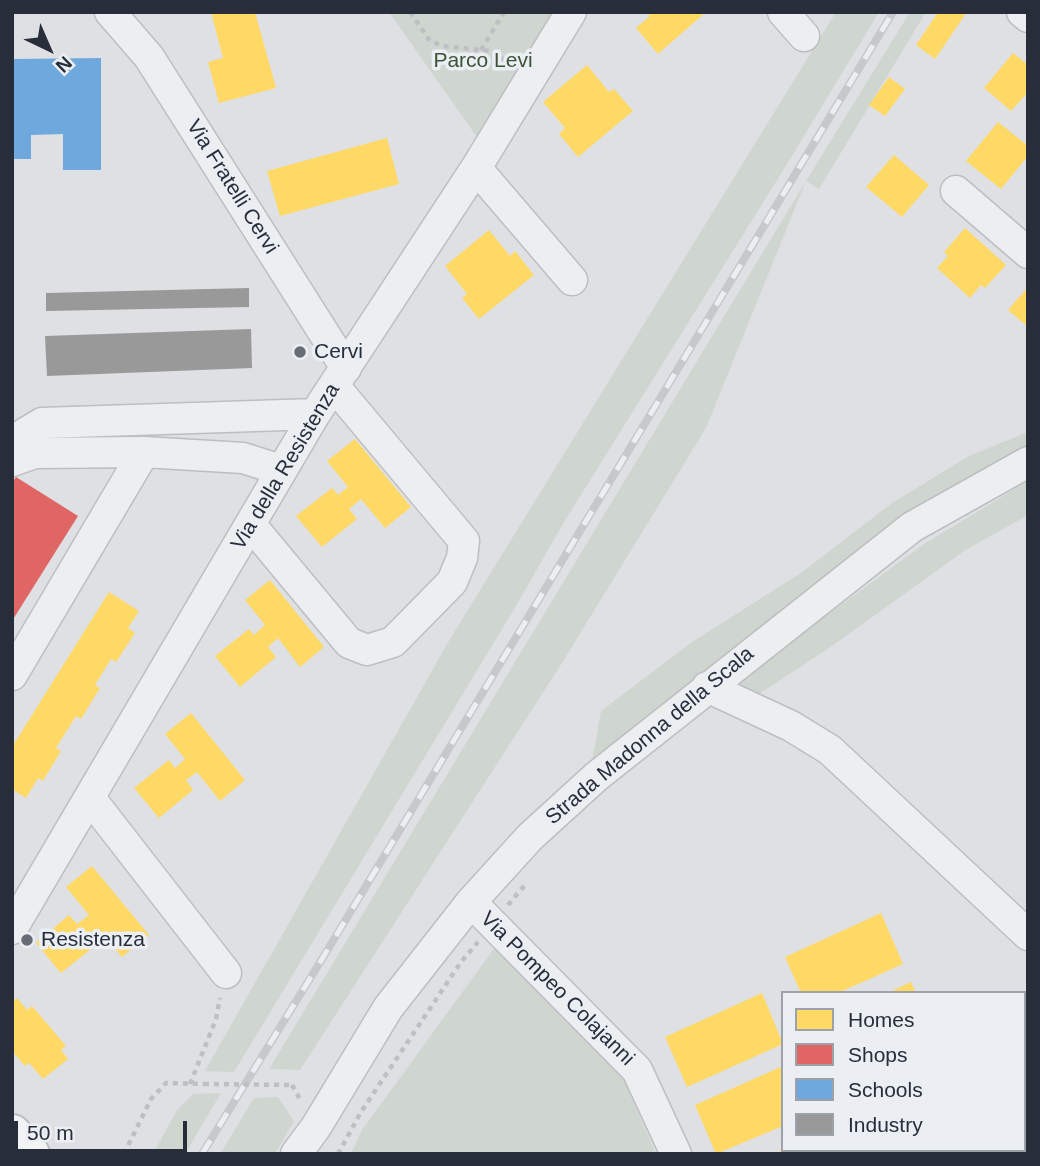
<!DOCTYPE html>
<style>
body{margin:0}
#map{position:relative;width:1040px;height:1166px;overflow:hidden;background:#dee0e3;font-family:Arial,sans-serif}
canvas{display:block}
.frame{position:absolute;inset:0;border:14px solid #272e3a;pointer-events:none}
.legend{position:absolute;left:781px;top:991px;width:245px;height:161px;box-sizing:border-box;background:#ebeef3;border:2px solid #9da1a9;margin:0;padding:9px 12px;list-style:none;font-size:21px;color:#272e3a}
.legend li{display:flex;align-items:center;gap:14px;height:35px}
.legend b{width:35px;border:2px solid #9da1a9}
.north{position:absolute;left:14px;top:14px;width:70px;height:70px;-webkit-text-stroke:5px #ebeef3;paint-order:stroke;rotate:136deg;font-size:19px;font-weight:700;line-height:28px;text-align:center;color:#272e3a}
.north::after{content:'';display:block;margin:auto;width:24px;height:32px;background:#272e3a;clip-path:polygon(50% 0,100% 100%,50% 72%,0 100%)}
.scale{position:absolute;left:14px;top:1121px;width:173px;height:32px;box-sizing:border-box;border:4px solid #272e3a;border-top:0;padding-left:9px;font-size:21px;line-height:24px;white-space:nowrap;color:#272e3a;-webkit-text-stroke:5px #ebeef3;paint-order:stroke}
</style>
<div id="map">
<canvas width="1040" height="1166"></canvas>
<div class="frame"></div>
<ul class="legend">
<li><b style="height:19px;background:#ffd966"></b>Homes</li>
<li><b style="height:19px;background:#e06666"></b>Shops</li>
<li><b style="height:19px;background:#6fa8dc"></b>Schools</li>
<li><b style="height:19px;background:#999"></b>Industry</li>
</ul>
<div class="north">N</div>
<div class="scale">50 m</div>
</div>
<script>
const ctx = document.querySelector('canvas').getContext('2d');
ctx.lineJoin = 'round';
function paint(path, color) {
  ctx.fillStyle = color;
  ctx.fill(path, 'evenodd');
}
function shape(rows) {
  const path = new Path2D();
  for (const r of rows) {
    path.moveTo(r[0], r[1]);
    for (let i = 2; i < r.length; i += 2) path.lineTo(r[i], r[i + 1]);
  }
  return path;
}
function strokePath(path, color, width, dash) {
  ctx.strokeStyle = color;
  ctx.lineWidth = width;
  ctx.lineCap = dash ? 'butt' : 'round';
  ctx.setLineDash(dash || []);
  ctx.stroke(path);
}
function write(font, color, halo, rows, align = 'center') {
  ctx.font = font + ' Arial,sans-serif';
  ctx.lineWidth = 7;
  ctx.setLineDash([]);
  ctx.textBaseline = 'middle';
  ctx.strokeStyle = halo;
  ctx.fillStyle = color;
  for (const [text, x, y, turn = 0] of rows) {
    ctx.save();
    ctx.translate(x, y);
    ctx.rotate((+turn || 0) * Math.PI / 180);
    ctx.textAlign = isNaN(turn) ? turn : align;
    if (halo) ctx.strokeText(text, 0, 0);
    ctx.fillText(text, 0, 0);
    ctx.restore();
  }
}
const green = shape([
 [389,12,571,12,486,150],
 [836,12,879,12,784,169,564,522,513,611,234,1072,205,1071,450,639],
 [910,12,926,12,819,189,806,181,706,428,562,663,300,1070,269,1069,743,285,806,181],
 [1028,432,1028,449,591,767,601,711,692,642,801,573,892,503,969,456],
 [1028,481,1028,515,964,551,832,646,756,696,729,687,924,544],
 [498,943,623,1078,656,1154,351,1154,362,1130],
 [221,1093,185,1154,153,1154,177,1110,193,1094],
 [278,1097,294,1121,275,1154,220,1154,254,1098]
]);
const homes = shape([
 [211,12,255,12,276,88,219,103,208,62,223,58],
 [646,12,706,12,658,54,636,28,650,16],
 [938,12,967,12,935,59,916,45],
 [1013,53,1028,65,1028,92,1011,111,984,88],
 [587,65,609,92,614,89,633,111,578,157,559,134,565,128,543,102],
 [889,77,905,89,885,116,869,105],
 [998,122,1028,146,1028,156,1001,189,966,161],
 [387,138,399,184,280,216,267,171],
 [894,155,929,185,902,217,866,187],
 [965,228,1006,265,985,288,981,285,970,298,937,268,948,256,944,252],
 [489,230,510,256,515,251,534,275,479,319,462,298,467,294,445,266],
 [1028,287,1028,327,1008,310],
 [355,439,411,507,385,528,361,499,349,509,357,519,322,547,296,516,332,488,338,495,348,487,327,461],
 [270,580,324,647,300,667,278,638,268,647,276,657,240,687,215,656,249,629,254,635,265,625,245,600],
 [109,592,139,611,128,628,135,633,116,662,111,659,95,685,100,688,81,719,76,716,56,748,61,751,43,781,38,778,26,798,12,789,12,747],
 [191,713,245,780,220,801,197,772,186,780,193,790,159,818,134,788,169,760,175,768,185,759,165,734],
 [92,866,149,935,122,957,98,928,88,936,96,945,61,973,36,943,69,915,77,924,89,915,66,887],
 [881,913,903,964,838,993,801,993,785,957],
 [911,982,916,993,888,993],
 [762,993,783,1044,687,1087,665,1037],
 [17,998,27,1010,32,1006,66,1046,61,1050,68,1059,43,1079,29,1063,25,1066,12,1051,12,1002],
 [783,1066,783,1126,716,1154,695,1105],
 [782,1150,829,1150,830,1154,774,1154],
 [886,1150,975,1150,977,1154,878,1154]
]);
const shops = shape([
 [16,477,78,516,12,621,12,483]
]);
const schools = shape([
 [101,58,101,170,63,170,63,134,31,135,31,159,12,159,12,59]
]);
const industry = shape([
 [249,288,249,307,46,311,46,293],
 [251,329,252,368,47,376,45,336]
]);
const path = shape([
 [410,12,430,41,443,46,490,51,512,64],
 [481,50,504,12],
 [508,905,525,885],
 [190,1084,216,1019,220,998],
 [292,1085,301,1101],
 [124,1154,151,1099,166,1083,204,1084],
 [338,1154,361,1112,461,962,478,942]
]);
const minor = shape([
 [110,12,149,57,346,368],
 [783,12,804,36],
 [1022,12,1028,17],
 [476,168,572,280],
 [956,191,1028,253],
 [12,441,42,423,315,414],
 [12,461,35,453,144,452,243,458,281,470],
 [251,525,349,643,367,650,393,642,452,582,462,558,464,541,335,387],
 [12,675,144,452],
 [707,687,791,726,830,750,1028,935],
 [90,798,226,973],
 [471,902,637,1070,676,1154],
 [12,929,315,414,476,168,571,12],
 [1024,1086,1028,1112],
 [296,1154,316,1127,388,1008,471,902,530,837,597,776,912,527,1028,462]
]);
const major = shape([
 [12,1134,30,1154]
]);
const rail = shape([
 [202,1154,319,964,893,12]
]);
const pathBridge = shape([
 [204,1084,292,1085]
]);
const markers = [
 [300,352,7,"#676c75"],
 [27,940,7,"#676c75"]
];
const parkNames = [
 ["Parco Levi",483,61]
];
const streetNames = [
 ["Via Fratelli Cervi",232,187,58],
 ["Via della Resistenza",286,467,-59],
 ["Strada Madonna della Scala",650,736,-40],
 ["Via Pompeo Colajanni",557,989,45]
];
const poiNames = [
 ["Cervi",314,352],
 ["Resistenza",41,940]
];
paint(green, '#cfd6cf');
paint(homes, '#ffd966');
paint(shops, '#e06666');
paint(schools, '#6fa8dc');
paint(industry, '#999');
strokePath(minor, '#bcbec1', 33);
strokePath(major, '#bbbdc0', 42);
strokePath(path, '#bdbfc2', 4.5, [5, 5]);
strokePath(minor, '#edeef0', 30);
strokePath(major, '#f2f3f4', 38);
strokePath(rail, '#c6c8cb', 8);
strokePath(rail, '#ebeef3', 5, [16]);
strokePath(pathBridge, '#bdbfc2', 4.5, [5, 5]);
for (const [x, y, r, color] of markers) {
  const dot = new Path2D();
  dot.arc(x, y, r, 0, 2 * Math.PI);
  ctx.fillStyle = color;
  ctx.fill(dot);
  strokePath(dot, '#ebeef3', 2.5);
}
write('21px', '#3c5436', '#ebeef3', parkNames);
write('21px', '#272e3a', '#ebeef3', streetNames);
write('21px', '#272e3a', '#ebeef3', poiNames, 'left');
</script>
